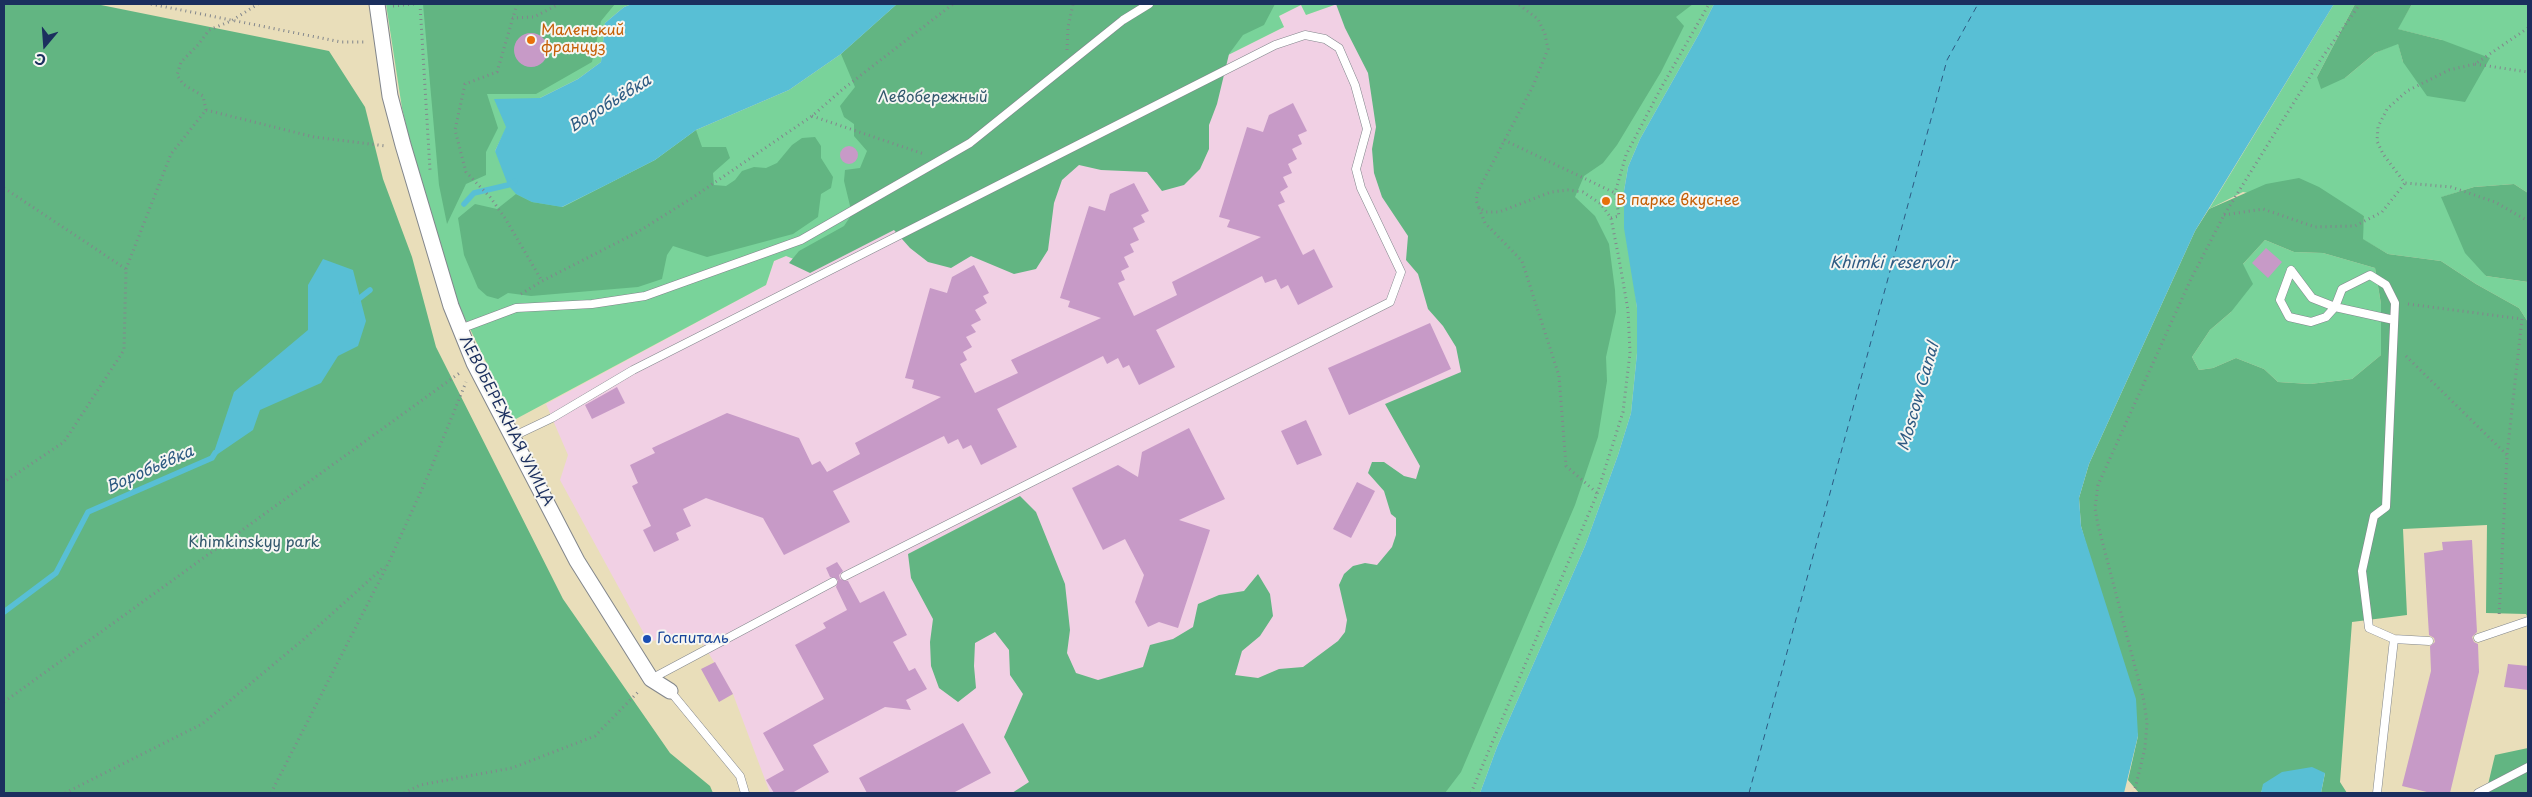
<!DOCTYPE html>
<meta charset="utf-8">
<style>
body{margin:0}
#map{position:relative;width:2532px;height:797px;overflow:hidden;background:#e9deba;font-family:"Playpen Sans",sans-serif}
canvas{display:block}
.frame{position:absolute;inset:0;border:5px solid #1b2f5e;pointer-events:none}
.north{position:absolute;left:20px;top:20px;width:50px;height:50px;-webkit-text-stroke:4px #f6f6f2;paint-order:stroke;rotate:198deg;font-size:14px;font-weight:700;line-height:20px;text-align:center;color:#1b2f5e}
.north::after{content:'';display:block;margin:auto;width:18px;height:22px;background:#1b2f5e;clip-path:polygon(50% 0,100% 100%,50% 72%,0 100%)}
</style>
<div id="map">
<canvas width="2532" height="797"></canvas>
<div class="frame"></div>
<div class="north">С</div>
</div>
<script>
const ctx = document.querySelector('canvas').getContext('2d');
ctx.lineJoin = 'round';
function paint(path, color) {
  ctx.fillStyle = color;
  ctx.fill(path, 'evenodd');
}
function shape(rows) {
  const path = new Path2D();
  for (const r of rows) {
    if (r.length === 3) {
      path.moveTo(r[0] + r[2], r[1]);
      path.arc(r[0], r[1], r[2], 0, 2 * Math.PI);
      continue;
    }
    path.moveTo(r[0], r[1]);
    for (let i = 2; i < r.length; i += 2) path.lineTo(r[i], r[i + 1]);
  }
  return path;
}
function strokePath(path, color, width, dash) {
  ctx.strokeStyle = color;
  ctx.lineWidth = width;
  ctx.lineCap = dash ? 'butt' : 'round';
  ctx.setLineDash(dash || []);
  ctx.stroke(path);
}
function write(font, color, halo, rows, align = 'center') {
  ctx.font = font + ' "Playpen Sans",sans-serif';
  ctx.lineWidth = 4;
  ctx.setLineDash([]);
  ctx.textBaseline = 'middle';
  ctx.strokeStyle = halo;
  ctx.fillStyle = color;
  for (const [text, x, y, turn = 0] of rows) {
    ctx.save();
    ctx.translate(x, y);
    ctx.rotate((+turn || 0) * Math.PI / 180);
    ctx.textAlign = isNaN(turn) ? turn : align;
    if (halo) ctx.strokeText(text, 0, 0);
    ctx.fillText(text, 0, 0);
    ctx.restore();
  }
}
const built = shape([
 [1337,4,1354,4,1508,381,1373,793,770,793,733,694,699,637,648,641,560,480,568,455,546,404,766,285,774,261,1029,154,1284,27,1279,16,1301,5,1306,15]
]);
const green = shape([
 [386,4,632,4,624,7,605,23,601,62,578,79,540,98,507,127,495,151,562,207,655,160,696,130,789,90,841,54,897,4,1337,4,1306,15,1301,5,1279,16,1284,27,809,265,786,256,774,261,766,285,514,420,458,304,415,163,402,108],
 [1354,4,1714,4,1700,32,1640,139,1628,167,1624,191,1637,308,1637,353,1631,413,1618,455,1585,546,1497,747,1480,793,1373,793,1508,381],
 [2334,4,2355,4,2317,77,2345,78,2375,53,2398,43,2403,62,2442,40,2397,29,2412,4,2528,4,2528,193,2514,184,2474,187,2442,197,2486,276,2528,282,2528,322,2519,308,2476,284,2441,261,2388,254,2362,239,2364,216,2243,192,2209,209],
 [2265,240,2294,252,2323,253,2375,268,2381,304,2381,355,2352,379,2310,384,2278,382,2264,369,2236,358,2213,368,2199,370,2192,357,2210,330,2231,312,2243,264]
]);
const forest = shape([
 [4,4,96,4,329,51,365,107,383,179,412,257,436,347,563,599,670,753,710,786,713,793,4,793],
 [423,4,615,4,601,21,592,62,536,94,487,94,498,128,486,152,486,175,466,184,447,224,439,185],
 [897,4,1275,4,1264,25,1243,35,1229,54,1217,104,1209,125,1209,149,1200,169,1184,185,1162,191,1147,172,1101,170,1079,165,1062,180,1054,203,1048,250,1036,269,1014,274,971,256,951,268,928,262,910,248,894,230,810,273,789,263,799,251,844,226,852,214,844,181,845,170,860,168,867,151,854,136,854,124,844,117,840,106,855,87,841,54],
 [1336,4,1693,4,1676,17,1684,26,1661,72,1617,145,1603,163,1584,176,1575,197,1595,216,1609,244,1615,290,1616,312,1606,357,1607,381,1598,437,1575,505,1461,772,1445,793,1012,793,1029,782,1004,737,1023,694,1010,675,1009,650,995,632,975,643,974,666,976,688,958,702,939,688,931,666,930,642,933,619,911,578,908,554,1020,496,1036,512,1065,584,1070,630,1067,653,1076,673,1098,680,1143,667,1150,645,1173,639,1193,627,1198,604,1219,595,1244,591,1258,574,1270,594,1273,616,1260,636,1242,651,1235,675,1258,678,1279,669,1303,667,1338,641,1345,632,1347,620,1339,585,1344,574,1353,566,1365,563,1377,565,1392,547,1396,535,1396,518,1391,514,1384,491,1368,473,1372,462,1384,462,1404,476,1416,479,1420,466,1385,404,1461,372,1456,347,1443,326,1428,309,1418,274,1406,260,1408,236,1382,197,1374,173,1372,149,1376,127,1368,73,1345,28],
 [2355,4,2412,4,2398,29,2442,40,2490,58,2465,102,2427,96,2403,62,2398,44,2375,53,2345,78,2321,89,2317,77],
 [696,130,702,147,726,147,730,158,713,173,714,185,726,186,735,180,742,171,754,167,766,168,777,163,792,145,802,138,815,137,821,146,821,158,833,177,831,188,821,194,818,217,793,234,707,257,673,246,667,255,662,279,638,287,531,296,508,293,498,299,487,296,478,288,464,255,458,218,475,204,497,209,516,194,532,202,563,207,655,160],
 [2299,178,2319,187,2364,216,2363,239,2388,254,2441,261,2476,284,2519,308,2528,322,2528,618,2526,614,2486,613,2487,525,2403,529,2407,615,2352,622,2340,782,2347,793,2321,793,2325,773,2264,784,2261,793,2139,793,2128,780,2138,736,2081,526,2079,498,2089,464,2195,231,2209,209,2266,184],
 [2265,240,2294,252,2323,253,2375,268,2381,304,2381,355,2352,379,2310,384,2278,382,2264,369,2236,358,2213,368,2199,370,2192,357,2210,330,2231,312,2253,284,2243,264],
 [2514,184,2528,193,2528,282,2486,276,2465,253,2441,197,2474,187],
 [2528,748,2528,793,2486,793,2495,755]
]);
const water = shape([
 [632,4,897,4,841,54,789,90,696,130,655,160,604,186,562,207,532,202,516,194,508,185,495,151,506,127,494,99,540,98,578,79,601,62,605,23,624,7],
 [1714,4,2334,4,2195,231,2089,464,2079,498,2081,526,2136,699,2138,736,2124,793,1480,793,1497,747,1585,546,1618,455,1631,413,1637,353,1637,308,1624,228,1624,191,1628,167,1640,139,1700,32],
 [323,259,353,270,366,321,358,346,338,356,321,383,260,410,253,430,212,458,234,392,308,330,308,285],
 [2312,767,2325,773,2321,793,2261,793,2263,784,2282,772]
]);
const stream = shape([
 [464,204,474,193,508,185,515,181],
 [356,301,370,290],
 [4,612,56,573,88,512,212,458,215,453]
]);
const ferry = shape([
 [1749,793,1947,60,1978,4]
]);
const building = shape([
 [531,50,17],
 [1293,103,1307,131,1298,135,1302,144,1292,149,1297,159,1288,164,1292,173,1283,177,1288,187,1280,192,1285,202,1278,205,1303,255,1314,249,1333,287,1298,305,1288,285,1281,289,1276,279,1265,283,1262,276,1156,330,1175,367,1139,385,1129,365,1123,368,1118,358,1107,364,1103,356,997,409,1017,447,981,465,971,445,963,449,958,439,948,444,944,436,833,491,850,522,784,555,763,518,706,498,683,509,691,526,676,533,679,540,654,552,643,530,651,526,632,486,638,483,630,465,655,453,652,448,727,413,799,438,812,465,820,461,827,472,860,454,855,443,941,397,912,388,914,380,905,378,930,288,947,293,952,277,974,265,989,293,983,296,987,303,975,310,981,320,971,325,976,332,966,337,972,347,963,352,967,360,960,364,975,393,1018,373,1011,360,1101,318,1068,307,1070,301,1060,298,1089,206,1105,211,1110,194,1134,183,1149,211,1141,215,1145,222,1133,228,1139,240,1130,244,1134,252,1124,257,1129,267,1121,271,1125,280,1118,283,1134,316,1177,295,1172,282,1261,237,1227,227,1230,220,1219,217,1247,127,1263,132,1269,115],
 [849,155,9],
 [2266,248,2282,262,2268,278,2252,263],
 [1430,323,1451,369,1349,415,1328,368],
 [617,387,625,403,592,419,585,405],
 [1306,420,1322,455,1297,465,1281,431],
 [1189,428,1225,499,1179,520,1210,530,1178,628,1159,622,1148,627,1135,602,1144,575,1125,539,1103,550,1072,488,1118,465,1138,477,1142,452],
 [1357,482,1375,491,1351,538,1333,529],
 [2472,540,2477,632,2472,637,2474,642,2478,644,2479,672,2450,793,2431,793,2402,786,2431,671,2430,646,2435,642,2434,638,2429,635,2424,553,2443,550,2442,542],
 [837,562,843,571,839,575,840,579,848,581,860,603,884,591,907,635,893,642,909,671,915,668,927,689,906,700,911,710,885,707,813,745,829,772,792,793,774,793,766,780,784,770,763,733,824,699,795,645,826,628,823,623,847,610,836,587,838,580,830,577,826,568],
 [715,662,733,694,719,702,701,669],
 [2508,664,2528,666,2528,690,2504,687],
 [963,723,991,773,953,793,867,793,859,778]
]);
const path = shape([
 [151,4,341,42,366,42],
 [420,4,430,170],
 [517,4,497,72,465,84,455,130,466,172,490,197,505,218,542,281],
 [393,6,414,4],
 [512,18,534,17,559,4],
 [2528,28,2475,64,2449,70,2407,91,2387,109,2378,127,2377,141,2383,154,2405,183,2451,187,2495,202,2528,221],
 [1067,50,1068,27,1073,4],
 [2475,64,2528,72],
 [206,110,203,96,183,84,177,75,181,62,198,45,209,30,231,21,258,4],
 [812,116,924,154],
 [1504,140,1615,193],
 [4,188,126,269,124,350,64,442,4,482],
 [1479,208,1485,223,1522,261,1559,376,1566,466,1597,493],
 [2224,215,2263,209,2315,227,2355,226,2382,212,2405,183],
 [1611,218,1619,216,1615,193,1626,155,1661,88,1709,4],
 [126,269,171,154,206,110,314,137,386,146],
 [521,294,542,281,636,233,692,198,812,116,843,89,953,4],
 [2408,304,2522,319,2507,455,2499,618],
 [2406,356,2507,455],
 [4,702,461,372],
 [65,793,202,724,304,639,385,566],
 [271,793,388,564,427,478,466,382],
 [404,793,420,785,512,768,595,736,640,690],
 [1471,793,1597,494,1623,412,1630,353,1628,310,1619,259,1611,218,1601,204,1583,192,1568,190,1551,192,1499,212,1486,212,1479,208,1476,200,1478,191,1533,86,1548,49,1545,34,1538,19,1518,4],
 [2134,793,2145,748,2147,723,2144,701,2098,525,2095,508,2098,485,2190,281,2224,215,2321,59,2360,4]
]);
const service = shape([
 [2291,270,2280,300,2289,317,2311,322,2326,317,2335,307,2342,289,2370,275,2386,285,2395,303,2386,507,2374,516,2362,571,2369,628,2394,639],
 [2291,270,2312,298,2335,307,2394,320],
 [460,329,516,308,592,304,645,296,801,240,970,143,1123,20,1149,4],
 [512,437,552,418,633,370,1275,45,1305,35,1325,39,1339,48,1355,85,1367,129,1356,169,1361,188,1401,272,1390,302,845,576],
 [2478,638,2528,621],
 [651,679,833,582],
 [670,691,740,776,745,793],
 [2377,793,2394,639,2429,641],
 [2478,793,2528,767]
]);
const minor = shape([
 [377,4,390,96,403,145,451,306,474,363,577,561,651,679,670,691]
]);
const markers = [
 [531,40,5,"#e8710a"],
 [1606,201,5,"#e8710a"],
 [647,639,5,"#1a4fb4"]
];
const foodNames = [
 ["Маленький",541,31],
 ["француз",541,48],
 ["В парке вкуснее",1616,201]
];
const parkNames = [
 ["Левобережный",933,98],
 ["Khimkinskyy park",254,543]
];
const streetNames = [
 ["ЛЕВОБЕРЕЖНАЯ УЛИЦА",506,421,63]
];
const transitNames = [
 ["Госпиталь",657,639]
];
const waterNames = [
 ["Воробьёвка",610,104,-32],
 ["Khimki reservoir",1893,264],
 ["Moscow Canal",1919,397,-74],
 ["Воробьёвка",150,470,-24]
];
paint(built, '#f1d0e4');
paint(green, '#79d39a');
paint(forest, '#62b582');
paint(water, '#58bfd5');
strokePath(stream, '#58bfd5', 5.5);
strokePath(ferry, '#2d5a82', 1, [6, 5]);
paint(building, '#c79ac7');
strokePath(service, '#82868c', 9);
strokePath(minor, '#82868c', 17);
strokePath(path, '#82868c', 3, [1, 4]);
strokePath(service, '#fff', 8);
strokePath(minor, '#fff', 15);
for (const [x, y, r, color] of markers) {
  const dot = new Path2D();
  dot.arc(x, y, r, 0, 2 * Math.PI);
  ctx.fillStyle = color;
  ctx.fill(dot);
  strokePath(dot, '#f6f6f2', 2);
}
write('15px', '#c56008', '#f6f6f2', foodNames, 'left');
write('15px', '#32586d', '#f6f6f2', parkNames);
write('15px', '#1b2f5e', '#f6f6f2', streetNames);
write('15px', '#164399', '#f6f6f2', transitNames, 'left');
write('italic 16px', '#2d5a82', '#f6f6f2', waterNames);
</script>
